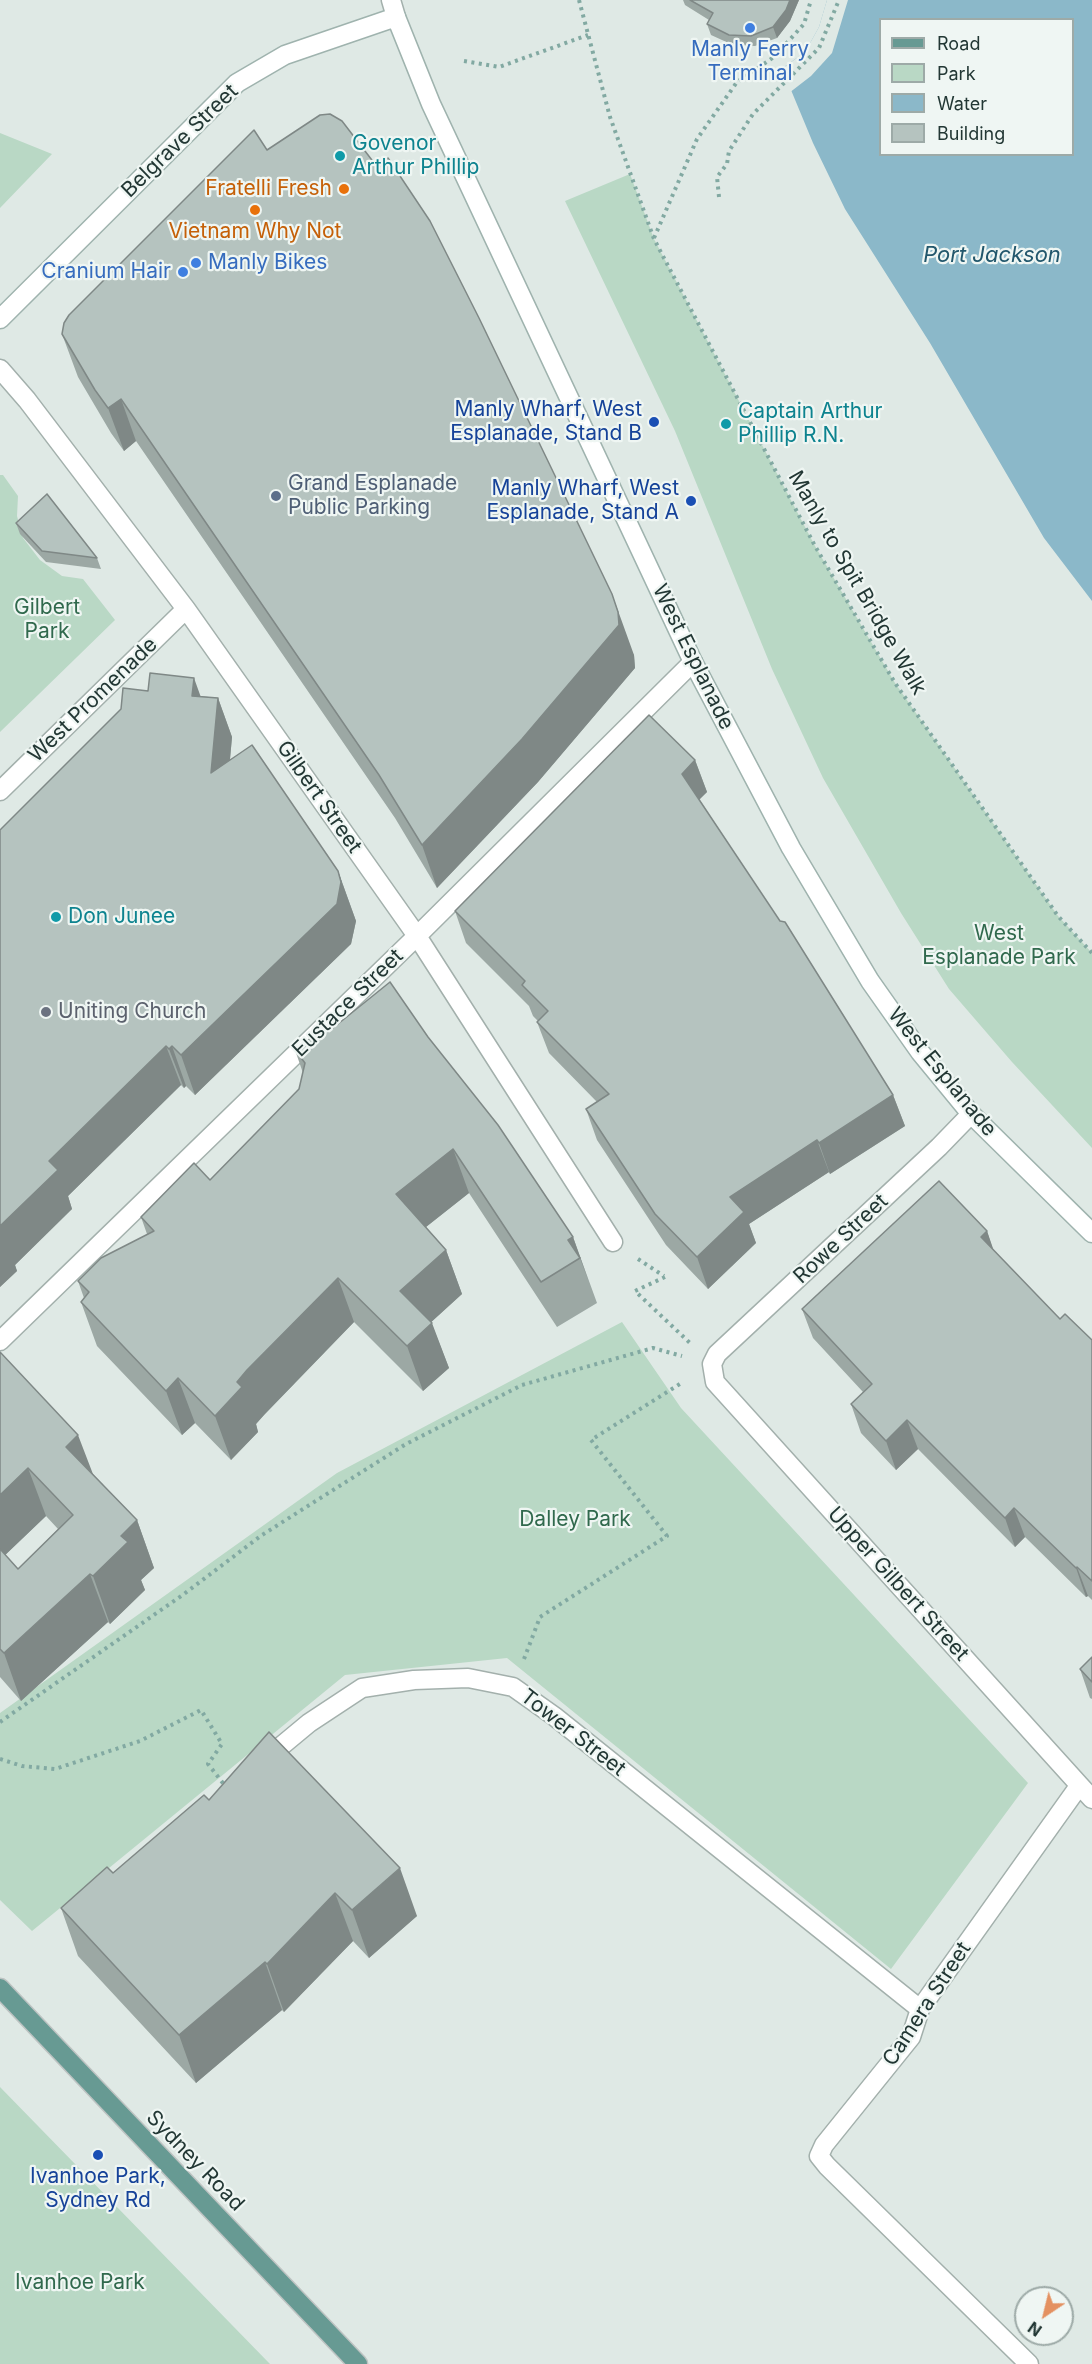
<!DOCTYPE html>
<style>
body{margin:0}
#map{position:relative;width:1092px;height:2364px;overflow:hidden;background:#dfe9e5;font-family:Inter,sans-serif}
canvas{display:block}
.legend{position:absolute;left:879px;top:18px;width:195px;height:138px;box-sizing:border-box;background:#eff6f3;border:2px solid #9daaa7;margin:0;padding:8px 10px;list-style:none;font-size:18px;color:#223734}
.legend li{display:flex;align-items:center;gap:12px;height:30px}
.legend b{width:30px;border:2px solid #9daaa7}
.north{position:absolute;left:1014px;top:2286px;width:60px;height:60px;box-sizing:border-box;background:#eff6f3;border:2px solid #9daaa7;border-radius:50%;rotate:215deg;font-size:16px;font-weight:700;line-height:24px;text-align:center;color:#223734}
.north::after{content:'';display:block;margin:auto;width:21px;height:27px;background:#e49161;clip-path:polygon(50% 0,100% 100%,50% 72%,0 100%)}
</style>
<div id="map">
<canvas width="1092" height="2364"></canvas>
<ul class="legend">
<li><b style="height:8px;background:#679a93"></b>Road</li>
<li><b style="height:16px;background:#b9d8c5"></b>Park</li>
<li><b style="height:16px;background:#8bb8c9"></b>Water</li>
<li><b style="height:16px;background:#b5c3bf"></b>Building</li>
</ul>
<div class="north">N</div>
</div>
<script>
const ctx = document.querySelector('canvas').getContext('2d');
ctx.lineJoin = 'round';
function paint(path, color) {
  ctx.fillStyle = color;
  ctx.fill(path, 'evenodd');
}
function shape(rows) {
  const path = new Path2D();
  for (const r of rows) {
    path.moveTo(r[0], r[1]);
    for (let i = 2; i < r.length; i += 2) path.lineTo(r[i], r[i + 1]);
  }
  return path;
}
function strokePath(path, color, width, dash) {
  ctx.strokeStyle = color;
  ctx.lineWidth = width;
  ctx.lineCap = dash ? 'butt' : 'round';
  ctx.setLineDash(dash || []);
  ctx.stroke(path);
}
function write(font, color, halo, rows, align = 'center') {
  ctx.font = font + ' Inter,sans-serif';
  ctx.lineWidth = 4.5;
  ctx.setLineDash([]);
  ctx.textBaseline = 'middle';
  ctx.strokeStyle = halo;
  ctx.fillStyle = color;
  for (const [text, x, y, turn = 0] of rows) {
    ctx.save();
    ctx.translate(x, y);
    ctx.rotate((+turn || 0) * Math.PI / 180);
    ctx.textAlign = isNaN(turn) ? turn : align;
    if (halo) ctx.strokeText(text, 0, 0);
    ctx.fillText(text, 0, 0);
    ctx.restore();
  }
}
const green = shape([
 [0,133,52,154,0,208],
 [630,174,654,239,815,546,895,683,1058,916,1092,953,1092,1148,1012,1062,949,989,901,913,823,778,772,669,675,431,565,201],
 [0,475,3,475,18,496,17,516,23,538,40,560,62,576,83,579,115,620,0,732],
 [622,1322,681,1408,1028,1783,891,1969,507,1658,345,1675,32,1931,0,1900,0,1713,337,1473],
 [0,2087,270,2364,0,2364]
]);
const water = shape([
 [827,0,1092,0,1092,601,1044,538,930,343,845,209,813,143,791,90,777,72,798,57,809,45,819,27],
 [880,20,1072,20,1072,154,880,154]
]);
const pier = shape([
 [827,0,848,0,832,53,811,76,789,93,775,74,798,57,809,45,819,27]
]);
const path = shape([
 [579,0,610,117,654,239,815,546,895,683,1058,916,1092,953],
 [464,61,499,67,588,35],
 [719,197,717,177,727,164,729,151,753,114,819,48,839,0],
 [654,238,697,139,737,82,774,57,804,24,811,0],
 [638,1259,664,1276],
 [665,1277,635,1291,690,1343],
 [524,1659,540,1617,667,1536,591,1440,683,1382],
 [0,1722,184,1594,262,1535,406,1444,522,1385,653,1348,682,1356],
 [0,1759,22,1766,55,1769,140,1741,201,1710,222,1744,208,1764,226,1787]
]);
const minor = shape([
 [0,369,27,400,186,609,417,936,613,1242],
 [0,791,186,609],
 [971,1114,939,1147,717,1354,712,1364,715,1382,1092,1799],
 [0,1341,417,936,693,662],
 [262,1762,309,1723,362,1688,414,1680,468,1678,513,1687,554,1716,920,2009],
 [1029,2364,827,2166,819,2156,824,2145,911,2037,920,2009,1079,1786]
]);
const tertiary = shape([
 [391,0,396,17]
]);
const secondary = shape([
 [0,319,237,83,285,55,396,17,431,104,693,662,791,848,870,981,920,1052,971,1114,1092,1233]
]);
const primary = shape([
 [0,1988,358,2364]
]);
const wall = shape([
 [683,0,799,0,790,21,777,38,755,46,733,45,711,35,707,24,709,20,685,5],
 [267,150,634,655,635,668,538,782,437,888,395,818,136,441,124,451,111,433,78,377,62,334],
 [16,523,97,558,101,569,46,562,20,534],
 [200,696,218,698,232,737,230,760,338,871,356,921,351,944,195,1095,186,1086,184,1088,181,1085,68,1196,72,1209,15,1265,17,1271,0,1287,0,830],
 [695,760,707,792,699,799,893,1095,905,1126,830,1174,829,1172,749,1224,756,1243,708,1289,666,1245,597,1140,586,1109,597,1102,549,1053,537,1022,538,1021,533,1016,529,1006,466,943,455,911],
 [328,1032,428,1037,573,1237,597,1303,557,1327,469,1193,426,1227,446,1250,462,1294,431,1322,449,1368,423,1391,354,1322,264,1415,256,1424,258,1432,231,1460,195,1423,182,1435,97,1346,81,1302,84,1298,78,1281,147,1234,141,1217,210,1180,299,1089,303,1073,295,1050],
 [987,1231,993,1250,1060,1319,1092,1340,1092,1600,1088,1596,1086,1597,1025,1537,1015,1547,918,1449,896,1470,861,1433,851,1404,863,1392,813,1338,802,1309],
 [0,1352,93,1474,137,1520,154,1568,141,1580,145,1590,110,1624,108,1622,21,1701,0,1677],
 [46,1516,58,1529,18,1569,5,1555],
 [1092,1657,1092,1699,1090,1698,1080,1669],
 [209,1800,417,1916,369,1958,353,1941,284,2012,282,2010,196,2083,78,1956,61,1908,113,1873]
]);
const shadedWall = shape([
 [790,0,799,0,790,21,777,38,773,27],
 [121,399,136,441,124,451,108,408],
 [612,594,634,655,635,668,538,782,437,888,422,845],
 [194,678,208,717,192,696],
 [218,698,232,737,225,812,211,773],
 [695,760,707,792,694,805,682,774],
 [338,871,356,921,351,944,195,1095,181,1055],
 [166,1046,181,1085,68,1196,72,1209,15,1265,17,1271,0,1287,0,1226,49,1161],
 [172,1046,186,1086,184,1088,169,1049],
 [893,1095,905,1126,830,1174,819,1143],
 [817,1140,829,1172,749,1224,756,1243,708,1289,697,1257,730,1197],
 [453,1149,469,1193,412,1238,396,1194],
 [987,1231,997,1260,981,1237],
 [573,1237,589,1282,580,1258,568,1240],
 [446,1250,462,1294,416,1336,400,1291],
 [338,1278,354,1322,264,1415,256,1424,258,1432,231,1460,215,1416,237,1382,247,1370],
 [432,1323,449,1368,423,1391,407,1346],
 [178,1378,195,1423,182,1435,166,1391],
 [907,1420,918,1449,896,1470,886,1441],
 [78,1435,96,1482,66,1447],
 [28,1468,46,1516,0,1560,0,1495],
 [1014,1508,1025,1537,1015,1547,1005,1518],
 [137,1520,154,1568,141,1580,145,1590,110,1624,93,1576,121,1536],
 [1077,1567,1088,1596,1086,1597,1076,1568],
 [90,1574,108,1622,21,1701,4,1653],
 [400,1868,417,1916,369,1958,352,1910],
 [335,1893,353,1941,284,2012,267,1964],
 [265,1962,282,2010,196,2083,179,2035]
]);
const building = shape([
 [690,0,790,0,786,10,773,27,751,36,729,35,707,24,713,13,690,0],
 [330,114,342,121,378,168,388,158,430,221,479,318,612,594,618,612,619,625,522,739,422,845,379,775,121,399,108,408,95,390,62,334,64,323,69,315,254,130,267,150,320,115,330,114],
 [47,494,97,558,42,551,16,523,47,494],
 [150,673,194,678,192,696,218,698,211,773,252,745,338,871,341,882,337,904,181,1055,172,1046,169,1049,166,1046,49,1161,58,1170,0,1226,0,830,121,709,123,688,148,691,150,673],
 [649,715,695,760,682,774,780,921,785,922,893,1095,819,1143,817,1140,730,1197,744,1212,697,1257,655,1214,586,1109,609,1094,537,1022,548,1011,522,985,525,981,455,911,649,715],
 [390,982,428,1037,498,1125,573,1237,568,1240,580,1258,541,1282,453,1149,396,1194,446,1250,400,1291,432,1323,407,1346,338,1278,247,1370,237,1382,242,1387,215,1416,178,1378,166,1391,81,1302,89,1292,78,1281,101,1258,154,1231,141,1217,194,1163,210,1180,299,1089,305,1063,295,1050,325,1027,328,1032,390,982],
 [939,1181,987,1231,981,1237,1060,1319,1065,1314,1092,1340,1092,1581,1077,1567,1076,1568,1014,1508,1005,1518,907,1420,886,1441,851,1404,872,1384,802,1309,939,1181],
 [0,1352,78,1435,66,1447,137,1520,121,1536,128,1542,93,1576,90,1574,4,1653,0,1649,0,1549,18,1569,73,1515,28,1468,0,1495,0,1352],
 [1092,1657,1092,1682,1080,1669,1092,1657],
 [269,1732,400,1868,352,1910,335,1893,267,1964,265,1962,179,2035,61,1908,107,1867,113,1873,204,1795,209,1800,269,1732]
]);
const markers = [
 [750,28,6,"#3f7fe0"],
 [340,156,6,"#0f9aa8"],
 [344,189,6,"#e8710a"],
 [255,210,6,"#e8710a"],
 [196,263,6,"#3f7fe0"],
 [183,272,6,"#3f7fe0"],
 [654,422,6,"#1a4fb4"],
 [726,424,6,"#0f9aa8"],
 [276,496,6,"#5c6f8a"],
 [691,501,6,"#1a4fb4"],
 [56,917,6,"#0f9aa8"],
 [46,1012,6,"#6b7280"],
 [98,2155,6,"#1a4fb4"]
];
const shopNames = [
 ["Manly Ferry",750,50],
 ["Terminal",750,74],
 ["Manly Bikes",208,263,"left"],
 ["Cranium Hair",171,272,"right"]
];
const streetNames = [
 ["Belgrave Street",180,141,-44],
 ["Manly to Spit Bridge Walk",857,583,60],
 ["West Esplanade",693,657,64],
 ["West Promenade",93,700,-44],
 ["Gilbert Street",319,797,55],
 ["Eustace Street",348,1003,-44],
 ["West Esplanade",942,1072,51],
 ["Rowe Street",841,1239,-43],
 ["Upper Gilbert Street",898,1584,48],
 ["Tower Street",573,1733,38],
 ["Camera Street",927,2004,-57],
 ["Sydney Road",195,2161,46]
];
const cultureNames = [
 ["Govenor",352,144],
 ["Arthur Phillip",352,168],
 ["Captain Arthur",738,412],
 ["Phillip R.N.",738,436],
 ["Don Junee",68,917]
];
const foodNames = [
 ["Fratelli Fresh",332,189],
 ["Vietnam Why Not",255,232,"center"]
];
const transitNames = [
 ["Manly Wharf, West",642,410],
 ["Esplanade, Stand B",642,434],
 ["Manly Wharf, West",679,489],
 ["Esplanade, Stand A",679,513],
 ["Ivanhoe Park,",98,2177,"center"],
 ["Sydney Rd",98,2201,"center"]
];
const serviceNames = [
 ["Grand Esplanade",288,484],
 ["Public Parking",288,508]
];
const parkNames = [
 ["Gilbert",47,608],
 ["Park",47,632],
 ["West",999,934],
 ["Esplanade Park",999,958],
 ["Dalley Park",575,1520],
 ["Ivanhoe Park",80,2283]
];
const worshipNames = [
 ["Uniting Church",58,1012]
];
const waterNames = [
 ["Port Jackson",992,255]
];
paint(green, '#b9d8c5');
paint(water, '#8bb8c9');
paint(pier, '#dfe9e5');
strokePath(minor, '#a3b0ac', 21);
strokePath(tertiary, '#a3b0ac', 21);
strokePath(secondary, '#9fb3ae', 21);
strokePath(primary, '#bdc3c2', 21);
strokePath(path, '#82a9a2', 4, [3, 4.5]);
strokePath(minor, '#fff', 18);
strokePath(tertiary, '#fff', 18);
strokePath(secondary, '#fff', 18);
strokePath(primary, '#679a93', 18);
paint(wall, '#9ca8a4');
paint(shadedWall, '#7f8886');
paint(building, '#b5c3bf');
strokePath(building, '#7f8886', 1.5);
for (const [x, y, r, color] of markers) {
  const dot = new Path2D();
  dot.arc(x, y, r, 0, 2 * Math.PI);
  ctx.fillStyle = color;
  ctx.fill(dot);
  strokePath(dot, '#eff6f3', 2);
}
write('21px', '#366cbe', '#eff6f3', shopNames);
write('21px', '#223734', '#eff6f3', streetNames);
write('21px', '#0d838f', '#eff6f3', cultureNames, 'left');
write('21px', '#c56008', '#eff6f3', foodNames, 'right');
write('21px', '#164399', '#eff6f3', transitNames, 'right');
write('21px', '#4e5e75', '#eff6f3', serviceNames, 'left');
write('21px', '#30694d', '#eff6f3', parkNames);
write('21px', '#5b616d', '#eff6f3', worshipNames, 'left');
write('italic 22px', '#22576c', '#eff6f3', waterNames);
</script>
